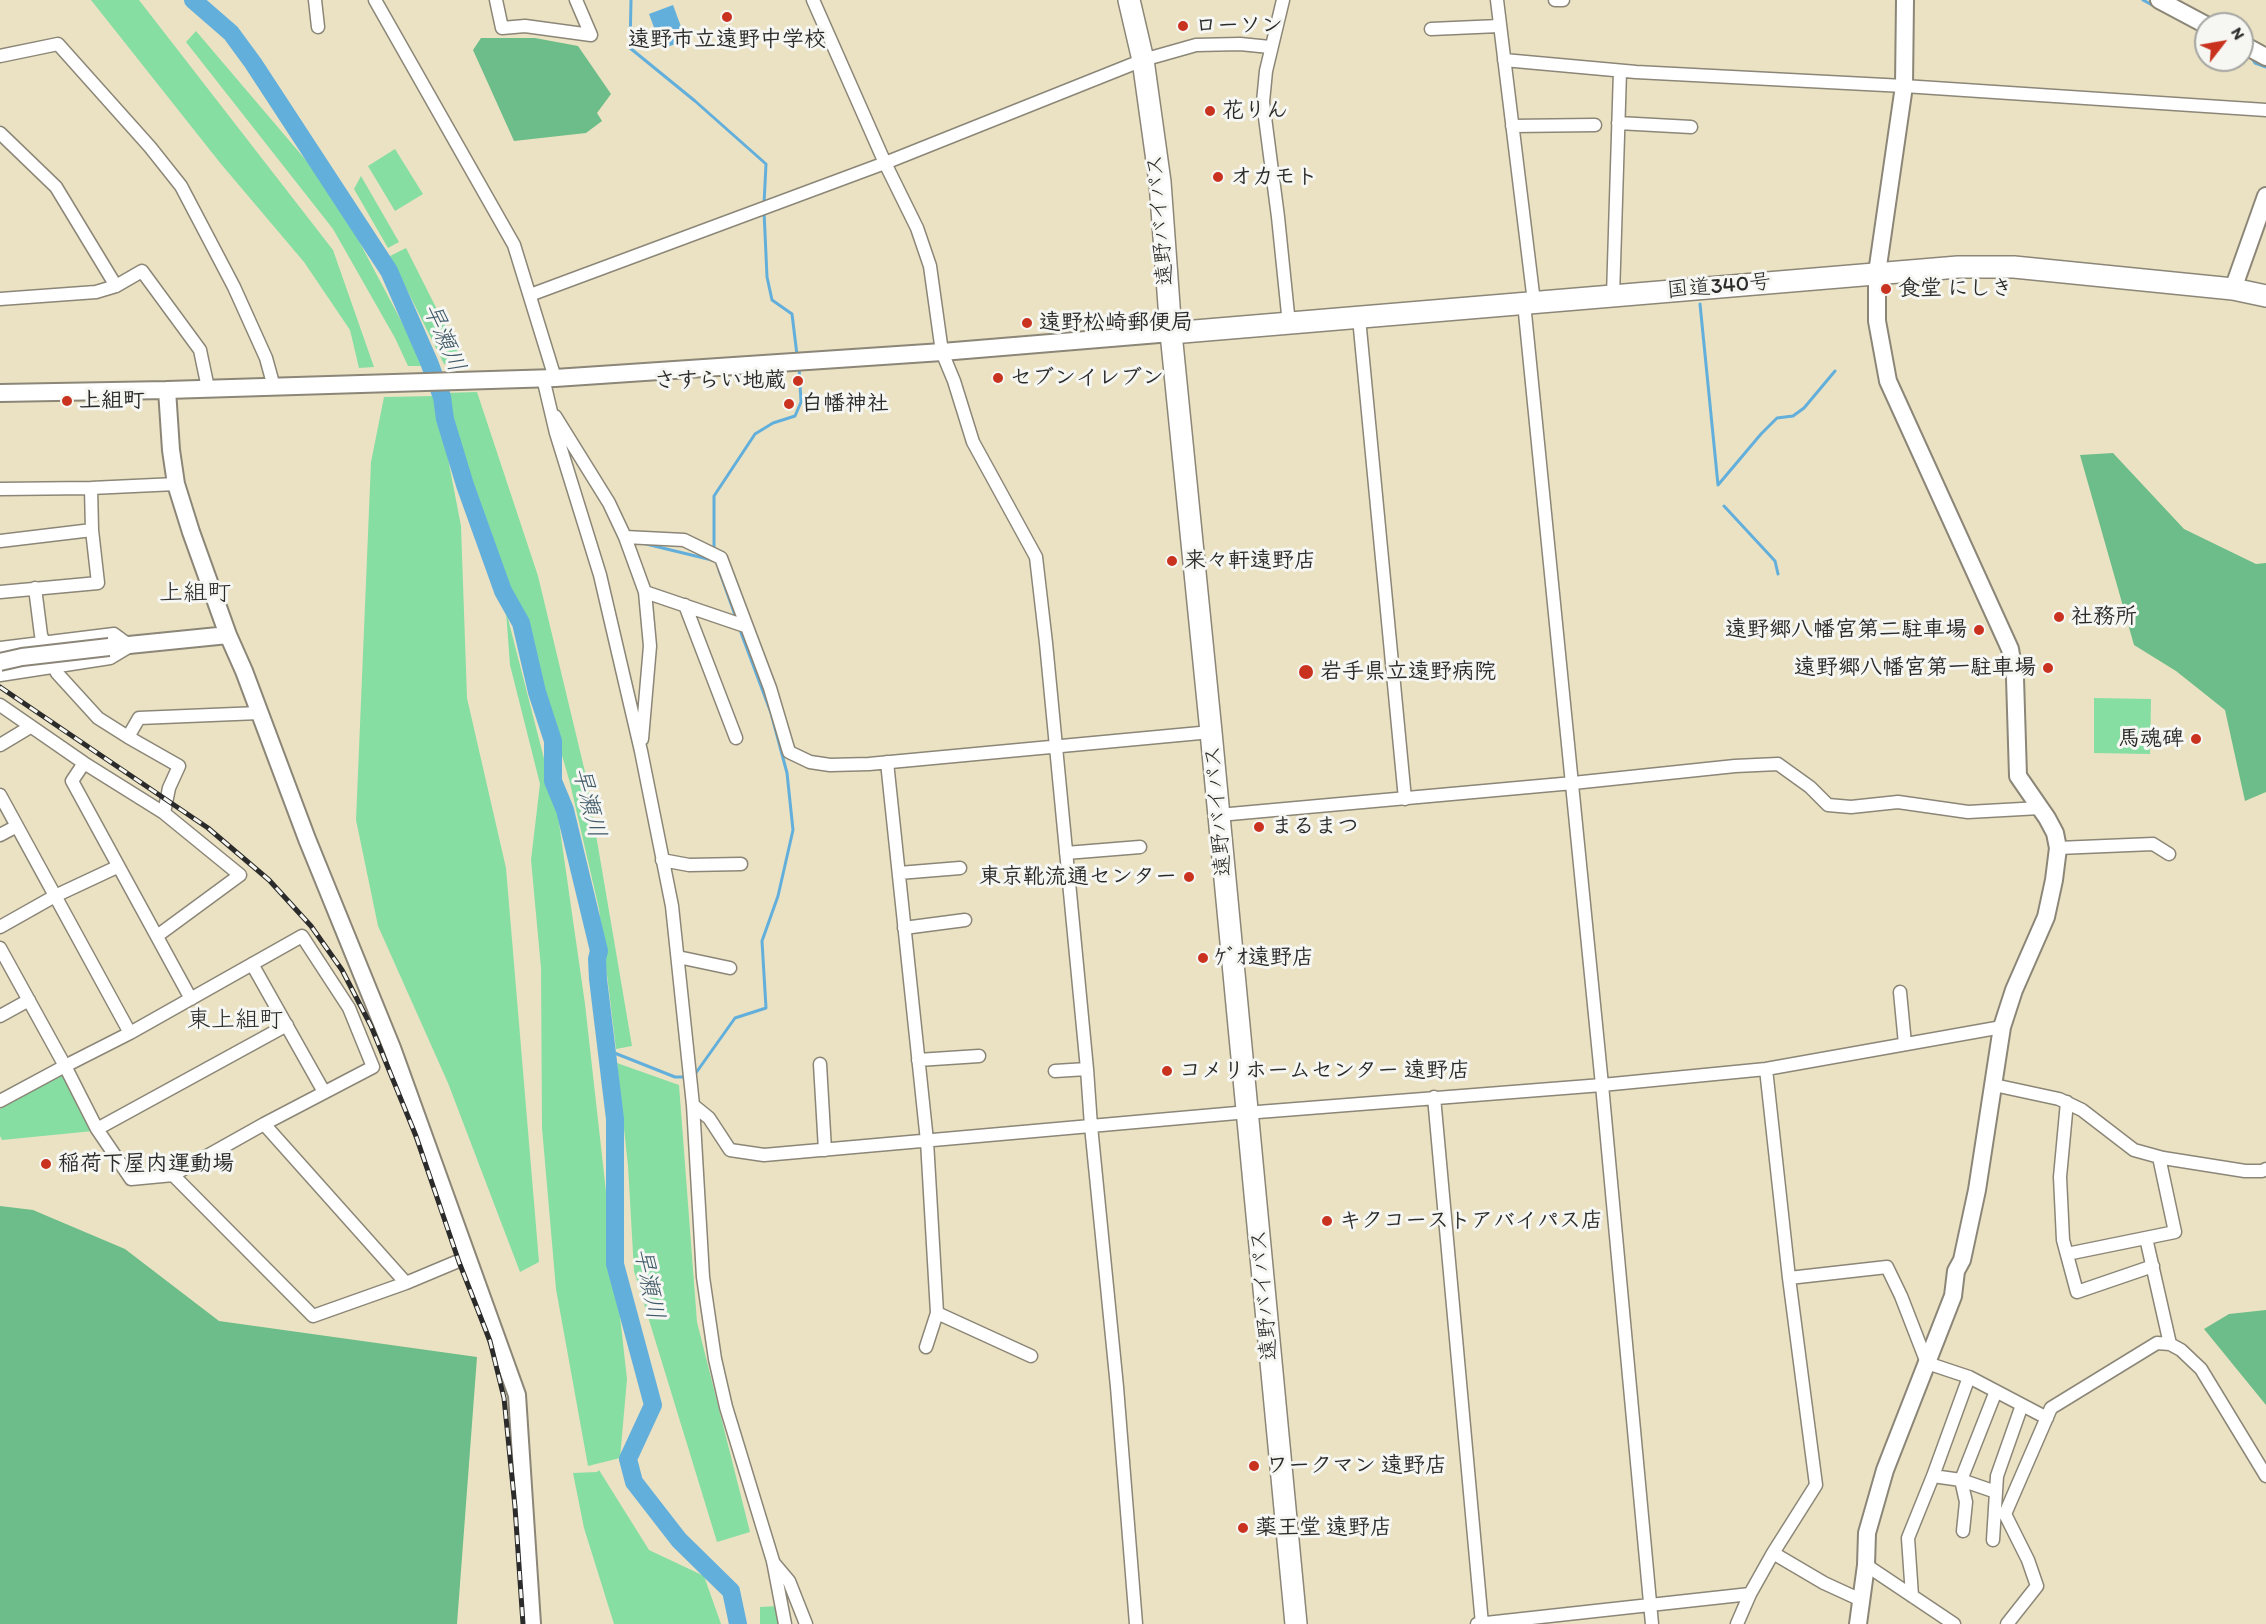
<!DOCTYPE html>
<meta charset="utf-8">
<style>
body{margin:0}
#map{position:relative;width:2266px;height:1624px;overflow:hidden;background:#ebe2c3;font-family:Itim,sans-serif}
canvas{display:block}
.north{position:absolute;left:2194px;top:12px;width:60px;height:60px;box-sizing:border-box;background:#f6f6f2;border:2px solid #a5a5a2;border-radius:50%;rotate:59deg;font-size:16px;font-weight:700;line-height:24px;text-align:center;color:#2b2b2b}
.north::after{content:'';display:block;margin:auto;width:21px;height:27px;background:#c8321e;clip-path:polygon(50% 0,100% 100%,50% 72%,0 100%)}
</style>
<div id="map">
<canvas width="2266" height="1624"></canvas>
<div class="north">N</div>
</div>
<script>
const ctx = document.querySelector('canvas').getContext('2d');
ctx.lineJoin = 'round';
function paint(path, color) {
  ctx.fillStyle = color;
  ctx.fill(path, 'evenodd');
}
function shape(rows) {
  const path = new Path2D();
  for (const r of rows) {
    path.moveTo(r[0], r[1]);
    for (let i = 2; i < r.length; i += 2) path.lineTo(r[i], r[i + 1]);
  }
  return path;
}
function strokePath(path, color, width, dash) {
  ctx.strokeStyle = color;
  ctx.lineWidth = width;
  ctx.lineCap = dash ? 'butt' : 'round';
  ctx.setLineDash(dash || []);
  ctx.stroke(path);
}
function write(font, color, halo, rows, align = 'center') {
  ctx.font = font + ' Itim,"Klee One",sans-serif';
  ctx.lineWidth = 6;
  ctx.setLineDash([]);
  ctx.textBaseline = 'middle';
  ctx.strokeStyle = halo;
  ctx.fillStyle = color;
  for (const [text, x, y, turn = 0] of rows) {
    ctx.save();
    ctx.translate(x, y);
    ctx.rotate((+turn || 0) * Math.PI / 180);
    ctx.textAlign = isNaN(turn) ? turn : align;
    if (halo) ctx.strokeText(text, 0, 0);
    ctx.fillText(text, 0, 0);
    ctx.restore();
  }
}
const green = shape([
 [91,0,139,0,333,250,374,367,359,368,350,330,304,262,221,164],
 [196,31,333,192,425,366,408,366,395,338,333,229,186,42],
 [395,149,423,194,395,211,368,166],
 [361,176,399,242,388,248,354,189],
 [406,248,465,365,444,364,390,256],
 [477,392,538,576,586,776,632,1046,616,1049,599,909,570,783,523,621,469,484,444,393],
 [436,396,461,526,467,698,506,868,539,1262,520,1272,448,1083,378,926,356,820,371,462,384,397],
 [506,611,557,809,585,1004,627,1379,620,1458,588,1466,556,1289,542,1128,541,968,531,860,540,784,510,665],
 [2094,698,2151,699,2150,754,2094,753],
 [617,1063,679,1085,697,1322,750,1532,717,1542,634,1271,628,1166],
 [63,1072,93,1131,2,1140,0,1136,0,1109],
 [599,1470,649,1550,704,1576,721,1624,614,1624,584,1528,573,1473,597,1472],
 [778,1606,781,1624,760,1624,760,1607]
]);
const forest = shape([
 [481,38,535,38,578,46,611,94,597,113,602,121,586,133,514,141,473,50],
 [2113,453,2184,529,2256,564,2266,563,2266,792,2245,801,2225,710,2176,671,2134,645,2080,455],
 [0,1206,33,1210,125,1249,219,1321,477,1357,457,1624,0,1624],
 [2266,1310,2266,1405,2204,1329,2229,1314]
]);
const water = shape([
 [673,5,686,40,662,49,649,14]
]);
const stream = shape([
 [631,0,630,48,695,101,766,164,764,204],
 [2143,0,2154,6],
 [2251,57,2255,63,2266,67],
 [764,211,767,277,772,300,792,314,797,355],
 [1700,304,1718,485,1761,434,1777,418,1793,416,1804,408,1835,371],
 [1724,506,1775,561,1778,574],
 [646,544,712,560],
 [714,549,714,496,755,434,773,423,795,416,801,402,799,367],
 [719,570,736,618],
 [607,1050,675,1077,687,1077],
 [693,1077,735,1018,766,1008,762,941,778,896,793,830,787,773,771,713,740,630]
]);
const river = shape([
 [193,0,231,33,253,63,389,271,429,362,442,397,445,419,465,485,503,591,521,623,537,692,553,741,553,781,565,810,599,951,597,959,598,979,615,1119,615,1264,653,1405,628,1459,634,1482,679,1540,731,1591,738,1624]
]);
const street = shape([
 [315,0,318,27],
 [375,0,514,245,555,378],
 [496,0,502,28,525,26,591,35,576,0],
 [813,0,885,163,917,228,930,266,942,352,954,381,973,442,1036,557,1046,643,1087,1069,1091,1126,1117,1387,1136,1624],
 [1283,0,1266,71,1263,102,1278,217,1289,324],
 [1497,0,1534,302],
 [1555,0,1563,0],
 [1431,29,1499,26],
 [0,56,58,44,150,147,181,186,234,287,266,358,274,387],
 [1504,60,1636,72,1904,86,2266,110],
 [1618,123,1691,127],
 [1512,126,1595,125],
 [0,133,56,187,116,286],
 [530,295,885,163,1143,60,1196,45,1240,44,1270,47],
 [1613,296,1620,71],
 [0,299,96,292,116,286,142,271,200,350,208,388],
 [1524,303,1602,1085,1652,1624],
 [1359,318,1405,799],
 [543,378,556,433,600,575,641,751,672,906,693,1105,703,1277,715,1359,726,1407,773,1561,785,1624],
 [555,416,609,503,625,537,645,592,650,646,642,739],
 [0,489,91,488,176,484],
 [625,537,684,540,721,558,770,688,789,752,810,762,830,765,869,764,1211,732],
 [0,541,92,530],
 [35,588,41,635,57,673,98,718,128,737],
 [0,592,98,583,92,530,91,488],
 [645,592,745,626],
 [685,605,736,738],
 [0,648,114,634,129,645],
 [0,675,110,658,130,646],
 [0,705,84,763,164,813,240,875,157,936],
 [0,745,30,727],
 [887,762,927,1141,937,1313,1031,1356],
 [84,763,72,781,191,999],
 [0,795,130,1033],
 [164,813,169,788,179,766,128,737,139,718,259,713],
 [1230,814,1573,783,1735,766,1778,764,1810,787,1828,805,1851,807,1898,802,1968,812,2040,808],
 [0,835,17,826],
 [2058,848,2153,844,2169,854],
 [1066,853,1140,847],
 [662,860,689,865,741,864],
 [899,873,960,868],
 [0,927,55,896,117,867],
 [904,928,965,920],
 [0,948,65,1066,97,1129,131,1179,173,1175,264,1124,373,1067,349,1008,302,936,130,1033,65,1066,0,1101],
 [678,957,730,968],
 [252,964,324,1092],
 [1900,992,1905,1044],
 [0,1016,29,1000],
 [918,1060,979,1056],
 [820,1064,825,1150],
 [1055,1071,1087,1069],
 [1994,1085,2059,1099,2082,1110,2134,1150,2163,1158,2245,1171,2262,1171,2266,1169],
 [1434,1097,1482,1624],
 [2067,1102,2060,1177,2063,1240,2077,1292,2153,1266],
 [693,1105,709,1118,730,1150,764,1155,1248,1112],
 [1258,1112,1602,1085,1766,1069,2002,1027],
 [264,1124,406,1283],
 [97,1129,287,1025],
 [173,1175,313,1316,406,1283,468,1257],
 [2146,1238,2170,1344],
 [2067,1254,2175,1232,2159,1157],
 [1789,1278,1887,1267,1901,1296,1927,1363,1969,1377,2047,1418],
 [926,1347,937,1313],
 [1933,1476,1961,1480,1996,1391],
 [1961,1480,1966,1502,1963,1531],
 [1961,1480,1996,1492],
 [1993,1540,1997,1476,2022,1405],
 [1773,1553,1824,1583,1861,1600],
 [773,1562,789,1581,806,1624],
 [1866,1565,1954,1624],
 [1912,1596,1908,1538,1933,1476,1969,1377],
 [1477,1624,1750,1594],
 [1737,1624,1750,1594,1773,1553,1816,1485,1789,1278,1766,1069],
 [2007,1624,2037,1586,2028,1560,2005,1514,2051,1408,2157,1343,2170,1344,2181,1350,2201,1369,2266,1476]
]);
const secondary = shape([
 [2159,0,2206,25],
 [2242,44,2266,57],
 [2233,289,2266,196],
 [167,390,171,450,176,484,191,532,228,635,244,671,307,839,392,1048,517,1395,532,1624],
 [0,393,167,390,555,378,942,352,1171,333],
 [109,647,228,635],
 [1858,1624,1866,1565,1867,1533,1885,1470,1953,1296,1956,1271,1962,1260,1977,1190,2002,1027,2014,990,2046,917,2054,880,2058,848,2055,833,2047,818,2018,776,2015,678,2010,649,1888,381,1877,321,1877,273,1904,86,1905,0]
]);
const highway = shape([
 [1129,0,1143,60,1160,182,1171,333,1211,732,1296,1624],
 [1171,333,1958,267,2014,267,2233,289,2266,296]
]);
const rail = shape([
 [0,687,208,828,269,880,311,926,342,970,371,1026,416,1136,459,1262,490,1341,504,1398,515,1507,523,1624]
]);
const secondaryBridge = shape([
 [0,662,22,657,109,647]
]);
const markers = [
 [727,17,6,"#c8321e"],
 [1183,26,6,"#c8321e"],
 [1210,111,6,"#c8321e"],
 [1218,177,6,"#c8321e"],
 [1886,289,6,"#c8321e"],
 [1027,323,6,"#c8321e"],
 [998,378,6,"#c8321e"],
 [798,381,6,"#c8321e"],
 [67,401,6,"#c8321e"],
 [789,404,6,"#c8321e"],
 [1172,561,6,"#c8321e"],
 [2059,617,6,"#c8321e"],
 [1979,630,6,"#c8321e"],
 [2048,668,6,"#c8321e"],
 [1306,672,8,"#c8321e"],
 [2196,739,6,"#c8321e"],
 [1259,827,6,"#c8321e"],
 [1189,877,6,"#c8321e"],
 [1203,958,6,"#c8321e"],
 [1167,1071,6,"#c8321e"],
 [46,1164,6,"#c8321e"],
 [1327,1221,6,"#c8321e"],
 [1254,1466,6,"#c8321e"],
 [1243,1528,6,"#c8321e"]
];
const poiNames = [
 ["ローソン",1195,26],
 ["遠野市立遠野中学校",727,40,"center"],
 ["花りん",1222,111],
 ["オカモト",1230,177],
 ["食堂 にしき",1898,289],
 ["遠野松崎郵便局",1039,323],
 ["セブンイレブン",1010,378],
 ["さすらい地蔵",786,381,"right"],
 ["上組町",79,401],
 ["白幡神社",801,404],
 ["来々軒遠野店",1184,561],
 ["社務所",2071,617],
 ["遠野郷八幡宮第二駐車場",1967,630,"right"],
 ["遠野郷八幡宮第一駐車場",2036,668,"right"],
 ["岩手県立遠野病院",1320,672],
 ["馬魂碑",2184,739,"right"],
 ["まるまつ",1271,827],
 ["東京靴流通センター",1177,877,"right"],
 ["ｹﾞｵ遠野店",1215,958],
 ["コメリホームセンター 遠野店",1179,1071],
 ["稲荷下屋内運動場",58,1164],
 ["キクコーストアバイパス店",1339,1221],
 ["ワークマン 遠野店",1266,1466],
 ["薬王堂 遠野店",1255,1528]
];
const streetNames = [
 ["遠野バイパス",1161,220,-95],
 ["国道340号",1719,287,-5],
 ["遠野バイパス",1219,811,-95],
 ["遠野バイパス",1265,1295,-95]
];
const waterNames = [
 ["早瀬川",443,338,67],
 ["早瀬川",588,803,76],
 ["早瀬川",648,1284,79]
];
const neighbourhoodNames = [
 ["上組町",195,594],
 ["東上組町",235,1021]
];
paint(green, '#86dea3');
paint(forest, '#6cbd89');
paint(water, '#63afdc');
strokePath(stream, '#63afdc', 3);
strokePath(river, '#63afdc', 18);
strokePath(street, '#8b8677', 15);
strokePath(secondary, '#8b8677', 20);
strokePath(highway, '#8b8677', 24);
strokePath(street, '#fff', 12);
strokePath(secondary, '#fff', 16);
strokePath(highway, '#fff', 21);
strokePath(rail, '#2b2b2b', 5);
strokePath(rail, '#f6f6f2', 3, [9]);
strokePath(secondaryBridge, '#8b8677', 20, []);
strokePath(secondaryBridge, '#fff', 16);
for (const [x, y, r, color] of markers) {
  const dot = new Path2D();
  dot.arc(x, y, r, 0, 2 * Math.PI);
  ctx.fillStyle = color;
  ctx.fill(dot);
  strokePath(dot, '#f6f6f2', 2);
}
write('bold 22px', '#2b2b2b', '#f6f6f2', poiNames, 'left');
write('22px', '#2b2b2b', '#f6f6f2', streetNames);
write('italic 24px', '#3f5969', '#f6f6f2', waterNames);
write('24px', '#2b2b2b', '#f6f6f2', neighbourhoodNames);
</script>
